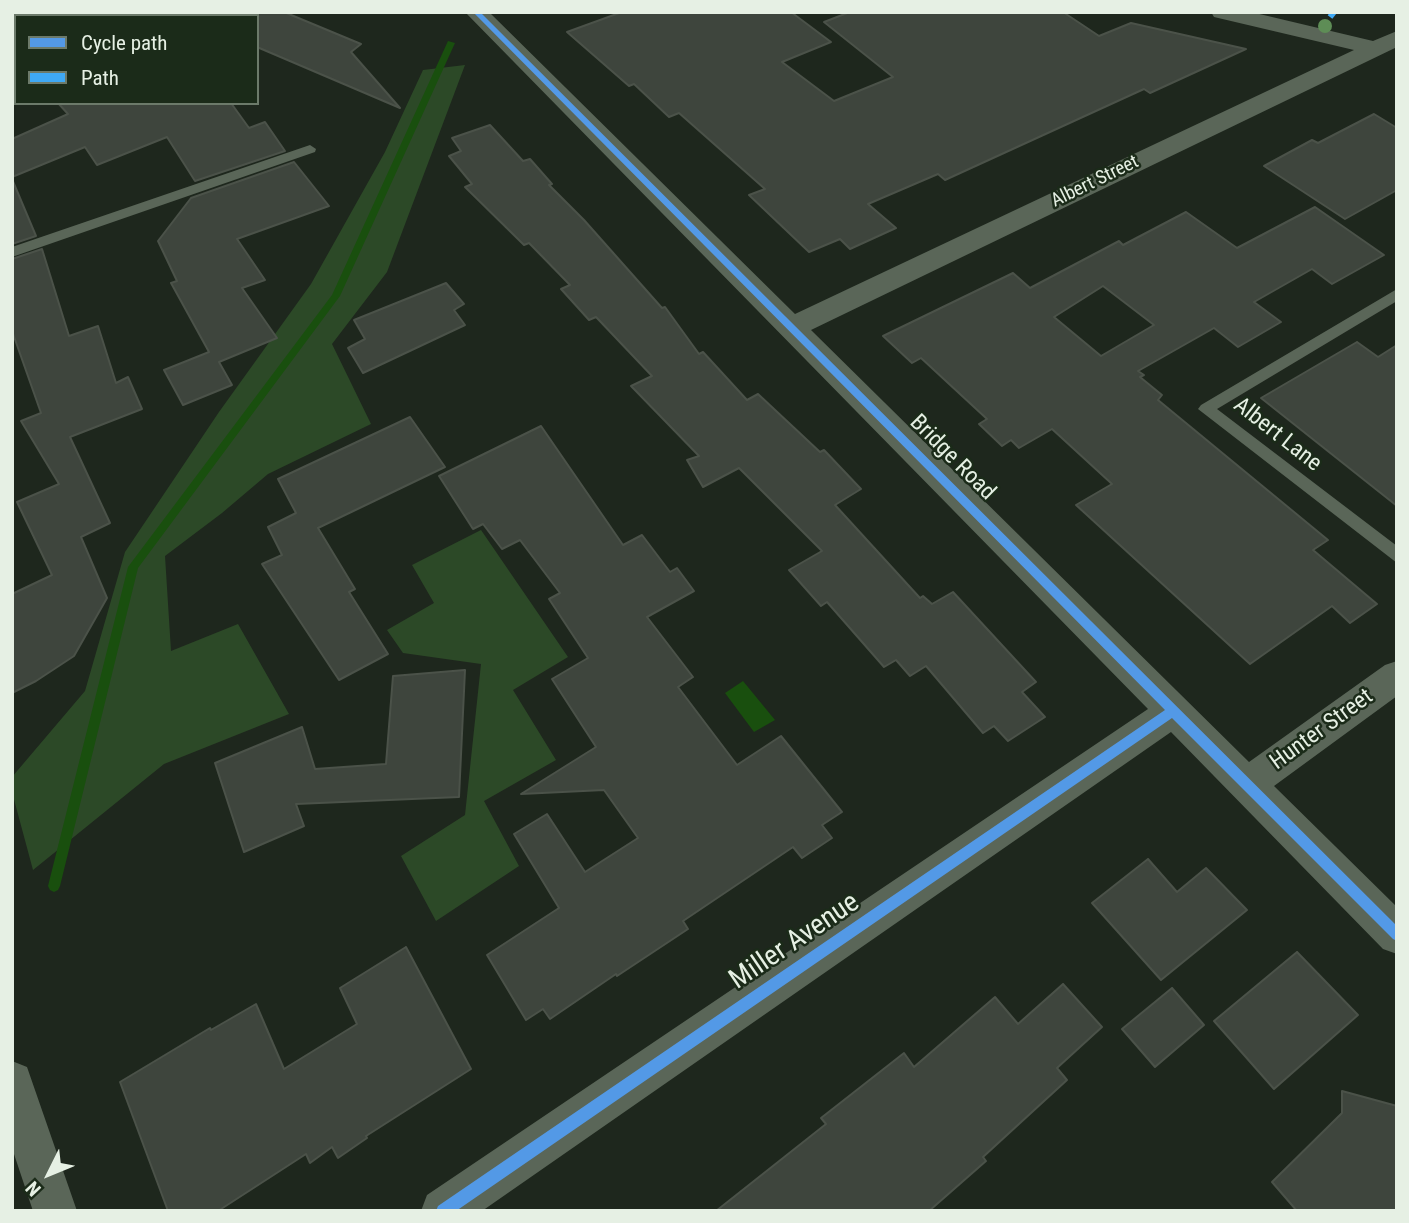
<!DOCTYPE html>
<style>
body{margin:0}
#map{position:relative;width:1409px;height:1223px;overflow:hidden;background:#1e271d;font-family:"Roboto Condensed",sans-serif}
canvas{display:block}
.frame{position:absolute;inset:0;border:14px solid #e6f0e4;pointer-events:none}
.legend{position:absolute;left:14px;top:14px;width:245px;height:91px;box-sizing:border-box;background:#1b2b19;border:2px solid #6c7a6a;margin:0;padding:9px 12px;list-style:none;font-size:21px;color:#e6f0e4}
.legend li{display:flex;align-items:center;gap:14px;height:35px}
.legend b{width:35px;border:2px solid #6c7a6a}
.north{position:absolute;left:14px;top:1139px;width:70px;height:70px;-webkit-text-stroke:5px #1b2b19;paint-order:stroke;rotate:227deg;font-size:19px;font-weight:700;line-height:28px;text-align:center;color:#e6f0e4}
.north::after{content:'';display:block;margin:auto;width:24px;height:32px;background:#e6f0e4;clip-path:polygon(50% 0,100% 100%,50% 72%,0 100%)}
</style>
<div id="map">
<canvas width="1409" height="1223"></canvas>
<div class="frame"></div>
<ul class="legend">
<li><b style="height:9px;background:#5399e6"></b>Cycle path</li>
<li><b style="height:9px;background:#3fa9f5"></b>Path</li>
</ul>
<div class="north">N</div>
</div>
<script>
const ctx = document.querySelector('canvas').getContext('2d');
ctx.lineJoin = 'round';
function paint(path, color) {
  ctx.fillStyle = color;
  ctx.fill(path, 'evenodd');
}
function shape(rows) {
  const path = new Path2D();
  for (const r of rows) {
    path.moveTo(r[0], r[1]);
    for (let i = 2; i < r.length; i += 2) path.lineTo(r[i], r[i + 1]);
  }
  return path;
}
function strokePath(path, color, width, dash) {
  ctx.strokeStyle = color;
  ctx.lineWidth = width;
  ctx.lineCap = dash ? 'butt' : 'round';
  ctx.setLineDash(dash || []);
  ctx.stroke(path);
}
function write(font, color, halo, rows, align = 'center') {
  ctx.font = font + ' "Roboto Condensed",sans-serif';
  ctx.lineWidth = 5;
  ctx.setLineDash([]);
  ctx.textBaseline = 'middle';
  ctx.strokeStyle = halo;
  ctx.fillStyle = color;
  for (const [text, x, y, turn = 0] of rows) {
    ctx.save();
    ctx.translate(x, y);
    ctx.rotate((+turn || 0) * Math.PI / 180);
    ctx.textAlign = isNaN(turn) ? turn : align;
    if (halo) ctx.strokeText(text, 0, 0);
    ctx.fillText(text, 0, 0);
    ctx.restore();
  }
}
const green = shape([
 [465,65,387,272,332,344,371,424,268,474,222,513,165,556,171,651,238,624,289,714,164,764,33,870,12,792,12,777,85,691,125,552,219,412,311,284,385,152,423,70],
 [481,530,568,657,513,690,556,760,484,801,519,866,436,921,401,856,465,815,481,664,403,653,387,630,434,603,412,565]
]);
const water = shape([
 [743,681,775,720,754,732,725,693]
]);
const stream = shape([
 [448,41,455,43,340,296,138,568,60,886,58,890,54,892,50,890,48,886,128,567,332,295,448,41]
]);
const building = shape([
 [257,12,284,12,361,44,351,52,400,108,257,47,257,12],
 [622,12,791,12,831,42,782,62,834,101,893,77,824,22,850,12,1063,12,1099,36,1131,23,1246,49,1150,93,1144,89,945,180,938,174,868,204,896,228,850,249,840,239,809,252,749,195,765,189,679,113,669,117,634,84,629,86,567,32,622,12],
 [58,103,231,103,249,128,265,122,285,151,195,181,167,137,97,165,85,147,12,177,12,139,68,114,58,103],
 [1374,114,1397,128,1397,190,1345,219,1264,166,1312,140,1318,143,1374,114],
 [490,125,523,161,530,159,552,184,549,185,584,220,662,308,665,307,699,354,703,352,747,400,758,394,820,452,824,450,861,489,835,505,920,598,923,596,932,604,953,592,1036,682,1022,692,1045,717,1008,741,994,726,983,733,926,666,910,676,896,660,884,667,827,602,821,606,789,570,822,551,739,468,703,487,687,460,699,456,631,386,652,376,596,317,589,320,561,289,570,285,529,243,524,245,465,187,472,184,449,156,461,151,452,138,490,125],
 [294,162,329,206,237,239,265,280,242,288,277,338,219,362,232,385,183,405,164,370,209,352,171,283,177,281,158,241,191,198,294,162],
 [12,179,36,236,12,244,12,179],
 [1315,207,1384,255,1332,284,1312,269,1254,302,1281,322,1238,347,1214,328,1138,371,1144,375,1140,377,1162,395,1158,400,1328,540,1313,550,1377,604,1350,623,1332,606,1250,664,1076,505,1112,484,1052,429,1019,448,1011,440,1002,446,979,424,987,419,921,358,912,363,883,336,1013,273,1030,288,1119,241,1123,245,1186,212,1237,248,1315,207],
 [1103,286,1154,325,1101,356,1054,317,1103,286],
 [42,249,69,336,98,326,116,383,128,377,142,409,70,437,110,523,81,537,107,598,74,656,36,681,12,693,12,594,52,575,17,502,59,484,21,421,41,413,12,331,12,259,42,249],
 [446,283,464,304,454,310,465,325,363,373,348,348,365,339,354,320,446,283],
 [1357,342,1378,357,1397,345,1397,506,1261,398,1357,342],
 [410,417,445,467,318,528,355,589,349,592,388,654,339,680,262,564,282,555,268,527,296,513,278,479,410,417],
 [541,426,623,545,642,535,670,572,677,568,694,591,647,617,693,677,678,687,737,765,781,736,842,812,822,825,832,838,802,858,793,847,683,921,688,929,617,976,616,974,550,1019,543,1009,526,1020,487,955,559,908,514,834,547,814,585,872,638,838,604,790,521,794,596,747,552,679,588,658,549,599,560,593,520,540,502,549,483,524,473,529,439,476,541,426],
 [465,670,459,797,296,804,304,826,244,852,215,763,302,727,315,769,386,764,393,676,465,670],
 [1148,859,1177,892,1206,868,1247,910,1161,980,1092,903,1148,859],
 [406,947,471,1069,366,1136,367,1138,338,1158,332,1147,310,1163,306,1154,218,1211,168,1211,120,1082,210,1028,211,1030,256,1004,284,1069,357,1024,340,988,406,947],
 [1297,952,1358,1015,1274,1089,1214,1021,1297,952],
 [1063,984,1102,1027,1057,1068,1067,1080,983,1157,986,1161,929,1211,716,1211,826,1124,821,1118,904,1053,914,1067,995,997,1018,1024,1063,984],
 [1172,988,1204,1025,1155,1067,1122,1029,1172,988],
 [1342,1091,1397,1106,1397,1211,1297,1211,1272,1182,1342,1113,1342,1091]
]);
const service = shape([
 [310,145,316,149,315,152,12,257,12,247,310,145],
 [1397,289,1397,301,1217,409,1397,546,1397,563,1198,409,1201,405,1397,289]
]);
const minor = shape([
 [465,12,489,12,795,314,1354,50,1214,17,1211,12,1251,12,1373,41,1397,31,1397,47,811,330,1249,762,1385,665,1397,661,1397,696,1274,786,1397,907,1397,954,1383,949,1171,732,482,1211,421,1211,427,1195,1148,709,465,12],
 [12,1061,27,1067,77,1211,33,1211,12,1148,12,1061]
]);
const quiet = shape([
 [1330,17,1334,12]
]);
const cycleway = shape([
 [473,12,480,12,1397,926,1397,941,1393,939,1172,718,456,1211,436,1211,438,1206,1165,710,473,12]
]);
const trees = [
 [1325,26]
];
const farStreetnames = [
 ["Albert Street",1095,182,-26]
];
const streetNames = [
 ["Albert Lane",1277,435,38],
 ["Bridge Road",952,458,45],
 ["Hunter Street",1322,730,-36]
];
const nearStreetnames = [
 ["Miller Avenue",795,942,-34]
];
paint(green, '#2c4927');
paint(water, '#194f0e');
paint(stream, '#194f0e');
paint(building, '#3e453d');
strokePath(building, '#4b5249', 2);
paint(service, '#5a6658');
paint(minor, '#5a6658');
strokePath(quiet, '#3fa9f5', 6, [13, 6]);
paint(cycleway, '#5399e6');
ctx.fillStyle = '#5e8d56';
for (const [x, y] of trees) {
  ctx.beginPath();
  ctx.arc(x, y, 7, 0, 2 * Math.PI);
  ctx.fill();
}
write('19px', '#e6f0e4', '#1b2b19', farStreetnames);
write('23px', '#e6f0e4', '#1b2b19', streetNames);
write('28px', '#e6f0e4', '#1b2b19', nearStreetnames);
</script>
